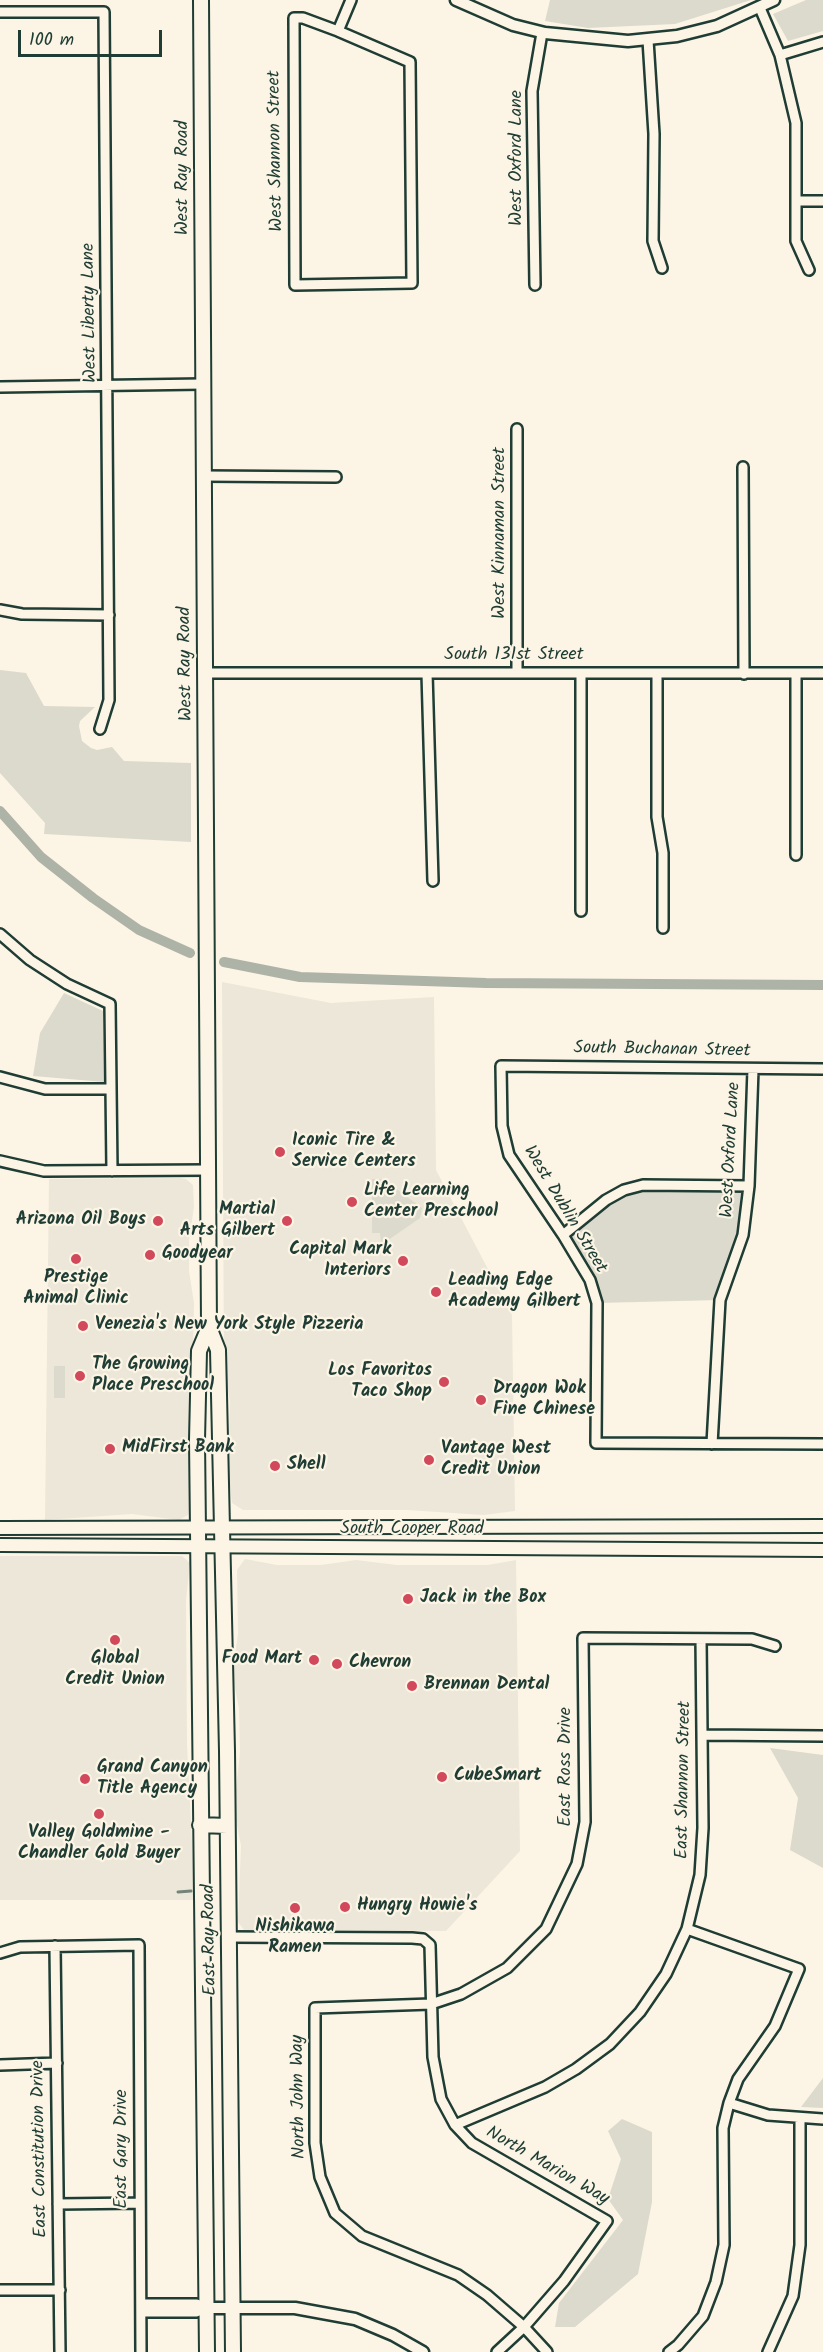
<!DOCTYPE html>
<style>
body{margin:0}
#map{position:relative;width:823px;height:2352px;overflow:hidden;background:#fcf5e5;font-family:Kalam,sans-serif}
canvas{display:block}
.scale{position:absolute;left:18px;top:30px;width:144px;height:27px;box-sizing:border-box;border:3px solid #1f3d34;border-top:0;padding-left:8px;font-size:18px;line-height:21px;white-space:nowrap;color:#1f3d34;-webkit-text-stroke:4px #fcf5e5;paint-order:stroke}
</style>
<div id="map">
<canvas width="823" height="2352"></canvas>
<div class="scale">100 m</div>
</div>
<script>
const ctx = document.querySelector('canvas').getContext('2d');
ctx.lineJoin = 'round';
function paint(path, color) {
  ctx.fillStyle = color;
  ctx.fill(path, 'evenodd');
}
function shape(rows) {
  const path = new Path2D();
  for (const r of rows) {
    path.moveTo(r[0], r[1]);
    for (let i = 2; i < r.length; i += 2) path.lineTo(r[i], r[i + 1]);
  }
  return path;
}
function strokePath(path, color, width, dash) {
  ctx.strokeStyle = color;
  ctx.lineWidth = width;
  ctx.lineCap = dash ? 'butt' : 'round';
  ctx.setLineDash(dash || []);
  ctx.stroke(path);
}
function write(font, color, halo, rows, align = 'center') {
  ctx.font = font + ' Kalam,sans-serif';
  ctx.lineWidth = 4.5;
  ctx.setLineDash([]);
  ctx.textBaseline = 'middle';
  ctx.strokeStyle = halo;
  ctx.fillStyle = color;
  for (const [text, x, y, turn = 0] of rows) {
    ctx.save();
    ctx.translate(x, y);
    ctx.rotate((+turn || 0) * Math.PI / 180);
    ctx.textAlign = isNaN(turn) ? turn : align;
    if (halo) ctx.strokeText(text, 0, 0);
    ctx.fillText(text, 0, 0);
    ctx.restore();
  }
}
const built = shape([
 [222,982,331,1003,434,997,436,1170,512,1315,515,1511,484,1515,407,1510,243,1510,232,1503,228,1469,230,1402,224,1370],
 [49,1179,180,1178,186,1179,193,1185,194,1207,189,1240,189,1271,194,1303,190,1505,188,1515,179,1520,132,1514,45,1520],
 [0,1556,182,1556,190,1563,186,1600,187,1744,195,1900,0,1900],
 [245,1559,277,1565,321,1565,356,1560,397,1565,488,1565,516,1560,520,1851,446,1931,244,1930,238,1922,241,1846,234,1809,240,1752,239,1708,232,1673,238,1634,237,1570]
]);
const green = shape([
 [550,0,751,0,675,24,588,28,545,21],
 [806,0,823,0,823,31,788,41,773,14],
 [0,670,26,673,44,706,95,707,80,721,79,726,82,741,91,748,97,750,112,747,124,761,191,763,191,842,44,834,45,823,0,773],
 [64,993,103,1011,104,1082,33,1076,40,1033],
 [372,1179,383,1179,422,1208,420,1218,381,1245,380,1233,372,1233],
 [749,1186,743,1235,720,1300,597,1303,563,1235,624,1190],
 [54,1366,65,1366,65,1398,54,1398],
 [770,1748,823,1755,823,1868,790,1850,798,1798],
 [823,2078,823,2108,801,2107],
 [622,2119,652,2132,652,2202,638,2274,575,2327,555,2327,559,2303,623,2220,608,2199,621,2159,608,2131]
]);
const stream = shape([
 [178,1892,191,1891]
]);
const canal = shape([
 [0,811,41,857,93,898,139,930,190,953],
 [224,962,300,977,486,983,823,985]
]);
const minor = shape([
 [760,8,780,55,796,123,796,241,809,270],
 [0,12,104,12,109,700,100,729],
 [294,18,303,18,338,31,410,62,412,283,295,285,294,18],
 [338,31,351,0],
 [648,40,654,134,653,241,662,268],
 [780,55,823,42],
 [797,201,823,201],
 [535,285,532,91,542,33],
 [0,387,203,384],
 [743,467,744,674],
 [203,476,336,477],
 [0,610,22,614,109,615],
 [206,673,823,673],
 [427,673,433,881],
 [517,673,517,429],
 [581,673,581,911],
 [657,673,657,817,663,853,663,928],
 [796,855,796,674],
 [0,934,30,960,67,984,110,1004,112,1171],
 [823,1069,501,1066,502,1126,509,1155,563,1235,590,1280,597,1303,596,1443,823,1444],
 [0,1077,45,1089,111,1089],
 [0,1161,44,1171,208,1170],
 [563,1235,606,1200,624,1190,643,1185,749,1186],
 [712,1444,720,1300,743,1235,749,1186,753,1069],
 [703,1735,823,1736],
 [229,1937,412,1938,423,1939,430,1945,433,2057,441,2099,455,2125,472,2143,607,2221,564,2281,524,2327,497,2352],
 [55,1946,60,2352],
 [0,1953,20,1947,139,1945,141,2352],
 [0,2065,57,2063],
 [729,2103,768,2115,823,2119],
 [455,2125,545,2087,576,2069,610,2044,640,2012,666,1974,687,1929,700,1875,703,1828,701,1639],
 [58,2204,140,2203],
 [0,2290,60,2290],
 [141,2304,197,2304,206,2308],
 [141,2312,196,2312,206,2308],
 [547,2352,524,2327,487,2295,458,2275,362,2236,335,2213,320,2177,315,2143,315,2008,431,2004,461,1994,507,1968,546,1929,577,1864,585,1822,583,1638,752,1639,775,1646],
 [669,2352,678,2345,703,2316,716,2282,724,2245,723,2128,729,2103,738,2079,775,2026,799,1969,687,1929],
 [768,2352,793,2296,800,2245,800,2119]
]);
const tertiary = shape([
 [456,0,513,25,545,33,628,41,677,36,717,26,774,0],
 [206,2308,295,2308,355,2319,393,2335,423,2352]
]);
const secondary = shape([
 [0,1528,823,1526],
 [0,1545,823,1550]
]);
const primary = shape([
 [201,0,209,1327,218,1350,227,1751,233,2352],
 [200,1825,227,1826],
 [207,2352,197,1440,199,1351,209,1327]
]);
const markers = [
 [280,1152,6,"#d1495b"],
 [352,1202,6,"#d1495b"],
 [158,1221,6,"#d1495b"],
 [287,1221,6,"#d1495b"],
 [150,1255,6,"#d1495b"],
 [76,1259,6,"#d1495b"],
 [403,1261,6,"#d1495b"],
 [436,1292,6,"#d1495b"],
 [83,1326,6,"#d1495b"],
 [80,1376,6,"#d1495b"],
 [444,1382,6,"#d1495b"],
 [481,1400,6,"#d1495b"],
 [110,1449,6,"#d1495b"],
 [429,1460,6,"#d1495b"],
 [275,1466,6,"#d1495b"],
 [408,1599,6,"#d1495b"],
 [115,1640,6,"#d1495b"],
 [314,1660,6,"#d1495b"],
 [337,1664,6,"#d1495b"],
 [412,1686,6,"#d1495b"],
 [442,1777,6,"#d1495b"],
 [85,1779,6,"#d1495b"],
 [99,1814,6,"#d1495b"],
 [345,1907,6,"#d1495b"],
 [295,1908,6,"#d1495b"]
];
const streetNames = [
 ["West Shannon Street",277,151,-91],
 ["West Oxford Lane",518,158,-90],
 ["West Ray Road",184,178,-90],
 ["West Liberty Lane",91,313,-91],
 ["West Kinnaman Street",501,533,-90],
 ["South 131st Street",514,656],
 ["West Ray Road",187,664,-91],
 ["South Buchanan Street",662,1051,1],
 ["West Oxford Lane",732,1150,-87],
 ["West Dublin Street",564,1210,59],
 ["South Cooper Road",412,1530],
 ["East Ross Drive",567,1767,-90],
 ["East Shannon Street",685,1780,-89],
 ["East Ray Road",211,1940,-91],
 ["North John Way",300,2097,-91],
 ["East Constitution Drive",41,2149,-91],
 ["East Gary Drive",123,2149,-90],
 ["North Marion Way",547,2167,30]
];
const poiNames = [
 ["Iconic Tire &",292,1142],
 ["Service Centers",292,1163],
 ["Life Learning",364,1192],
 ["Center Preschool",364,1213],
 ["Martial",275,1211,"right"],
 ["Arts Gilbert",275,1232,"right"],
 ["Arizona Oil Boys",146,1221,"right"],
 ["Capital Mark",391,1251,"right"],
 ["Interiors",391,1272,"right"],
 ["Goodyear",162,1255],
 ["Prestige",76,1279,"center"],
 ["Animal Clinic",76,1300,"center"],
 ["Leading Edge",448,1282],
 ["Academy Gilbert",448,1303],
 ["Venezia's New York Style Pizzeria",95,1326],
 ["The Growing",92,1366],
 ["Place Preschool",92,1387],
 ["Los Favoritos",432,1372,"right"],
 ["Taco Shop",432,1393,"right"],
 ["Dragon Wok",493,1390],
 ["Fine Chinese",493,1411],
 ["MidFirst Bank",122,1449],
 ["Vantage West",441,1450],
 ["Credit Union",441,1471],
 ["Shell",287,1466],
 ["Jack in the Box",420,1599],
 ["Global",115,1660,"center"],
 ["Credit Union",115,1681,"center"],
 ["Food Mart",302,1660,"right"],
 ["Chevron",349,1664],
 ["Brennan Dental",424,1686],
 ["Grand Canyon",97,1769],
 ["Title Agency",97,1790],
 ["CubeSmart",454,1777],
 ["Valley Goldmine -",99,1834,"center"],
 ["Chandler Gold Buyer",99,1855,"center"],
 ["Hungry Howie's",357,1907],
 ["Nishikawa",295,1928,"center"],
 ["Ramen",295,1949,"center"]
];
paint(built, '#ece7d8');
paint(green, '#dcdacc');
strokePath(stream, '#758479', 3);
strokePath(canal, '#aeb3a7', 10);
strokePath(minor, '#1f3d34', 14);
strokePath(tertiary, '#1f3d34', 15);
strokePath(secondary, '#1f3d34', 16);
strokePath(primary, '#1f3d34', 18);
strokePath(minor, '#fcf5e5', 9);
strokePath(tertiary, '#fcf5e5', 10);
strokePath(secondary, '#fcf5e5', 12);
strokePath(primary, '#fcf5e5', 14);
for (const [x, y, r, color] of markers) {
  const dot = new Path2D();
  dot.arc(x, y, r, 0, 2 * Math.PI);
  ctx.fillStyle = color;
  ctx.fill(dot);
  strokePath(dot, '#fcf5e5', 2);
}
write('18px', '#1f3d34', '#fcf5e5', streetNames);
write('bold 18px', '#1f3d34', '#fcf5e5', poiNames, 'left');
</script>
